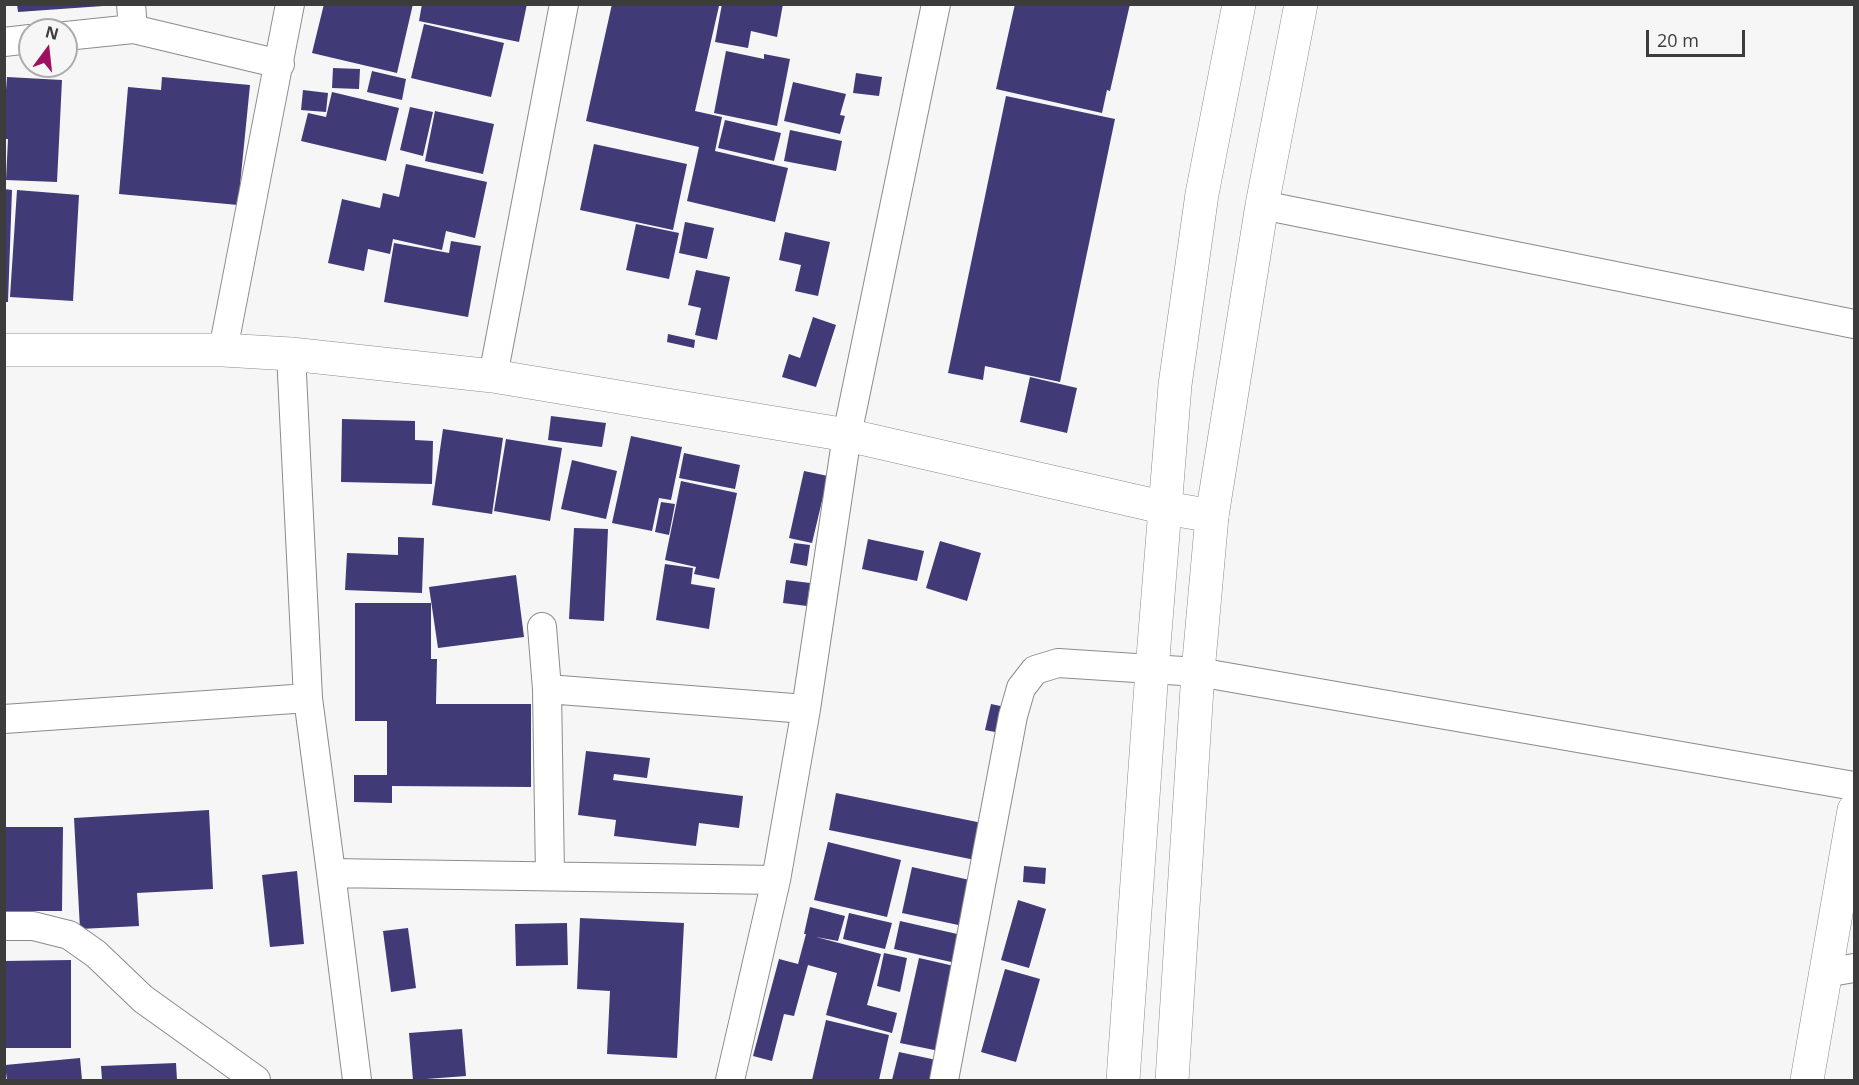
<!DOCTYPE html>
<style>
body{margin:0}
#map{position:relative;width:1859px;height:1085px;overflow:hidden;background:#f6f6f7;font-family:"Open Sans",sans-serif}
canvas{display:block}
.frame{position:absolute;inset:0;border:6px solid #3c3c3c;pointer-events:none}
.north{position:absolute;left:18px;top:18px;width:60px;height:60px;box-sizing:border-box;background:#f6f6f7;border:2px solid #acacac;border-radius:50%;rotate:15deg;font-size:16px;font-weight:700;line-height:24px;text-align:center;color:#3c3c3c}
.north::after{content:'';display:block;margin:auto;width:21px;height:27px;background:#9d1160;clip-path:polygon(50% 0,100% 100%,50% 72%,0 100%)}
.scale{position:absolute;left:1646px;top:30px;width:99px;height:27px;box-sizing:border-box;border:3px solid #3c3c3c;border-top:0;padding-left:8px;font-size:18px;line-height:21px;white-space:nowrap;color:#3c3c3c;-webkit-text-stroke:4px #f6f6f7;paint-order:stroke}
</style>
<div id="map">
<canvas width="1859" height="1085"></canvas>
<div class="frame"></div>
<div class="north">N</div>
<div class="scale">20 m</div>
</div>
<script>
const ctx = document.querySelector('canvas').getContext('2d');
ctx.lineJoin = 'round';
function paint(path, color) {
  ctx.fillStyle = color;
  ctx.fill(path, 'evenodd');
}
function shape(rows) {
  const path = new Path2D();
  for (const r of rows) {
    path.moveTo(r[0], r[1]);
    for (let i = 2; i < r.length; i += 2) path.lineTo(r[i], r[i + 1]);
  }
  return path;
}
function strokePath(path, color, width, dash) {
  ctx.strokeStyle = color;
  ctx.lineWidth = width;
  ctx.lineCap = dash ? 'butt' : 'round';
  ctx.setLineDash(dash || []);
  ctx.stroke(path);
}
const building = shape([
 [17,4,103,4,103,6,18,12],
 [324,4,413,4,397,73,312,53],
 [422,4,527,4,519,42,419,21],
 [612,4,719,6,695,111,722,117,715,151,788,168,775,222,687,201,699,147,586,121],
 [722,4,783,4,777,37,751,31,748,48,715,42],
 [1015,4,1130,4,1110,91,1107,90,1102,113,996,89],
 [424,24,504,43,491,97,411,78],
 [726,51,764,59,764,54,790,59,777,126,714,113],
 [333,68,360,69,359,89,332,88],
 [372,71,406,79,402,100,367,92],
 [856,73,882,77,879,96,853,93],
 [7,77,62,80,57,182,6,180,8,139,4,139,4,116],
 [162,77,250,85,238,205,119,194,128,87,161,90],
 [793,82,846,94,840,115,845,116,840,134,784,121],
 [303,90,328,93,326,112,301,110],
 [332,92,399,108,386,161,301,141,308,113,326,117],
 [1006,96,1115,119,1060,382,985,366,983,380,948,373],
 [410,107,433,112,423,156,400,150],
 [435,111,494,124,483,174,425,161],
 [725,120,781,133,774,161,718,148],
 [790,130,842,141,836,171,784,161],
 [594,144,687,164,673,230,580,210],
 [406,164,487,182,475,238,446,231,442,250,393,239,390,254,368,249,364,271,328,263,342,199,380,208,383,193,399,197],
 [4,189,12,190,8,302,4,302],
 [17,190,79,195,73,301,10,297],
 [685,222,714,228,707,259,679,253],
 [636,224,679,233,669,279,626,270],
 [785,232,830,242,818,296,795,291,801,265,779,260],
 [451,241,481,246,468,317,384,302,394,243,449,253],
 [696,270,730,277,717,340,695,335,701,308,688,305],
 [813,317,836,325,816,387,782,377,789,354,800,358],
 [668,334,695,340,694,348,667,342],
 [1030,377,1077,388,1067,433,1020,422],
 [551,416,606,423,602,447,548,440],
 [342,419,415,421,415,440,433,441,432,484,341,482],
 [443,429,503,438,492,514,432,505],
 [631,436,682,447,671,500,659,498,652,531,612,523],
 [506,439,562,448,550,521,494,511],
 [684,453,740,465,735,489,679,478],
 [572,460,617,471,606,519,561,509],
 [804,471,828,476,812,543,789,538],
 [681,481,737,493,719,579,694,574,696,567,665,560],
 [661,502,675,504,669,535,655,532],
 [574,528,608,529,604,621,569,619],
 [398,537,424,538,422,593,345,590,347,553,398,555],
 [868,539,924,551,917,581,862,569],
 [940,541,981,553,967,601,926,588],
 [794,543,810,545,807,566,790,563],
 [665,564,693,568,691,584,715,588,709,629,656,620],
 [516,575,524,637,438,648,429,587],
 [786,580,810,583,807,606,783,603],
 [355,603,431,603,431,659,437,659,436,704,531,704,531,787,392,786,392,803,354,802,354,775,387,775,387,721,355,721],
 [991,704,1010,708,1005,734,985,730],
 [586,751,650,758,647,778,614,774,613,780,743,796,739,828,699,823,696,846,614,836,616,820,578,815],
 [836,793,982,823,975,860,829,830],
 [209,810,213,889,137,893,139,926,80,929,74,818],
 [4,827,63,827,62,911,4,911],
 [828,842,901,860,887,917,814,900],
 [1024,866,1046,868,1045,884,1023,882],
 [912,867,974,881,963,926,902,913],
 [297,871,304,944,270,947,262,875],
 [1018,900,1046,909,1029,968,1001,960],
 [810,907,845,916,838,941,816,937,881,954,867,1005,897,1013,892,1033,826,1015,837,973,808,965,794,1016,784,1014,772,1061,753,1056,779,959,798,964,806,934,804,934],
 [849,913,892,923,885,949,843,939],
 [580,918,684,923,677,1058,607,1054,610,991,577,989],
 [900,921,966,936,960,964,894,949],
 [567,923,568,965,516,966,515,924],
 [408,928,416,988,391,992,383,931],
 [884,953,907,958,900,992,877,986],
 [919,958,963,968,944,1052,900,1043],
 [71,960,71,1048,4,1048,4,961],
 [1005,969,1040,979,1016,1062,981,1052],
 [826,1020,889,1035,879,1080,812,1080],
 [462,1029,466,1076,413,1080,409,1033],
 [899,1052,941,1061,936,1080,892,1080],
 [80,1058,82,1080,7,1080,5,1065],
 [176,1063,177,1080,102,1080,101,1066]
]);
const minor = shape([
 [133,29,280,64],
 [66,36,133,29,131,4],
 [4,42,30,39],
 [1262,205,1854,324],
 [223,350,290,4],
 [493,376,564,4],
 [542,627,547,689,550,876],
 [547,689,806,709],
 [308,698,331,873,776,880],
 [4,719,308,698,291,354],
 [331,873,357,1080],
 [4,926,33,926,69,935,96,954,143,999,256,1080],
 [1825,973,1854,968],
 [730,1080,776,880,806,709,847,435,936,4],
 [944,1080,1013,716,1021,688,1035,670,1058,663,1198,672,1854,786]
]);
const tertiary = shape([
 [4,350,223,350,291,354,493,376,847,435,1166,508,1212,516],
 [1807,1080,1854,810]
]);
const secondary = shape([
 [1123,1080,1152,670,1175,385,1202,194,1239,4],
 [1172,1080,1198,672,1212,516,1262,205,1301,4]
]);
paint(building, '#403a77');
strokePath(minor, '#8b8b8c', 30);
strokePath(tertiary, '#8b8b8c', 34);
strokePath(secondary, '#8b8b8c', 34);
strokePath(minor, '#fff', 28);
strokePath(tertiary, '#fff', 33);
strokePath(secondary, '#fff', 33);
</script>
